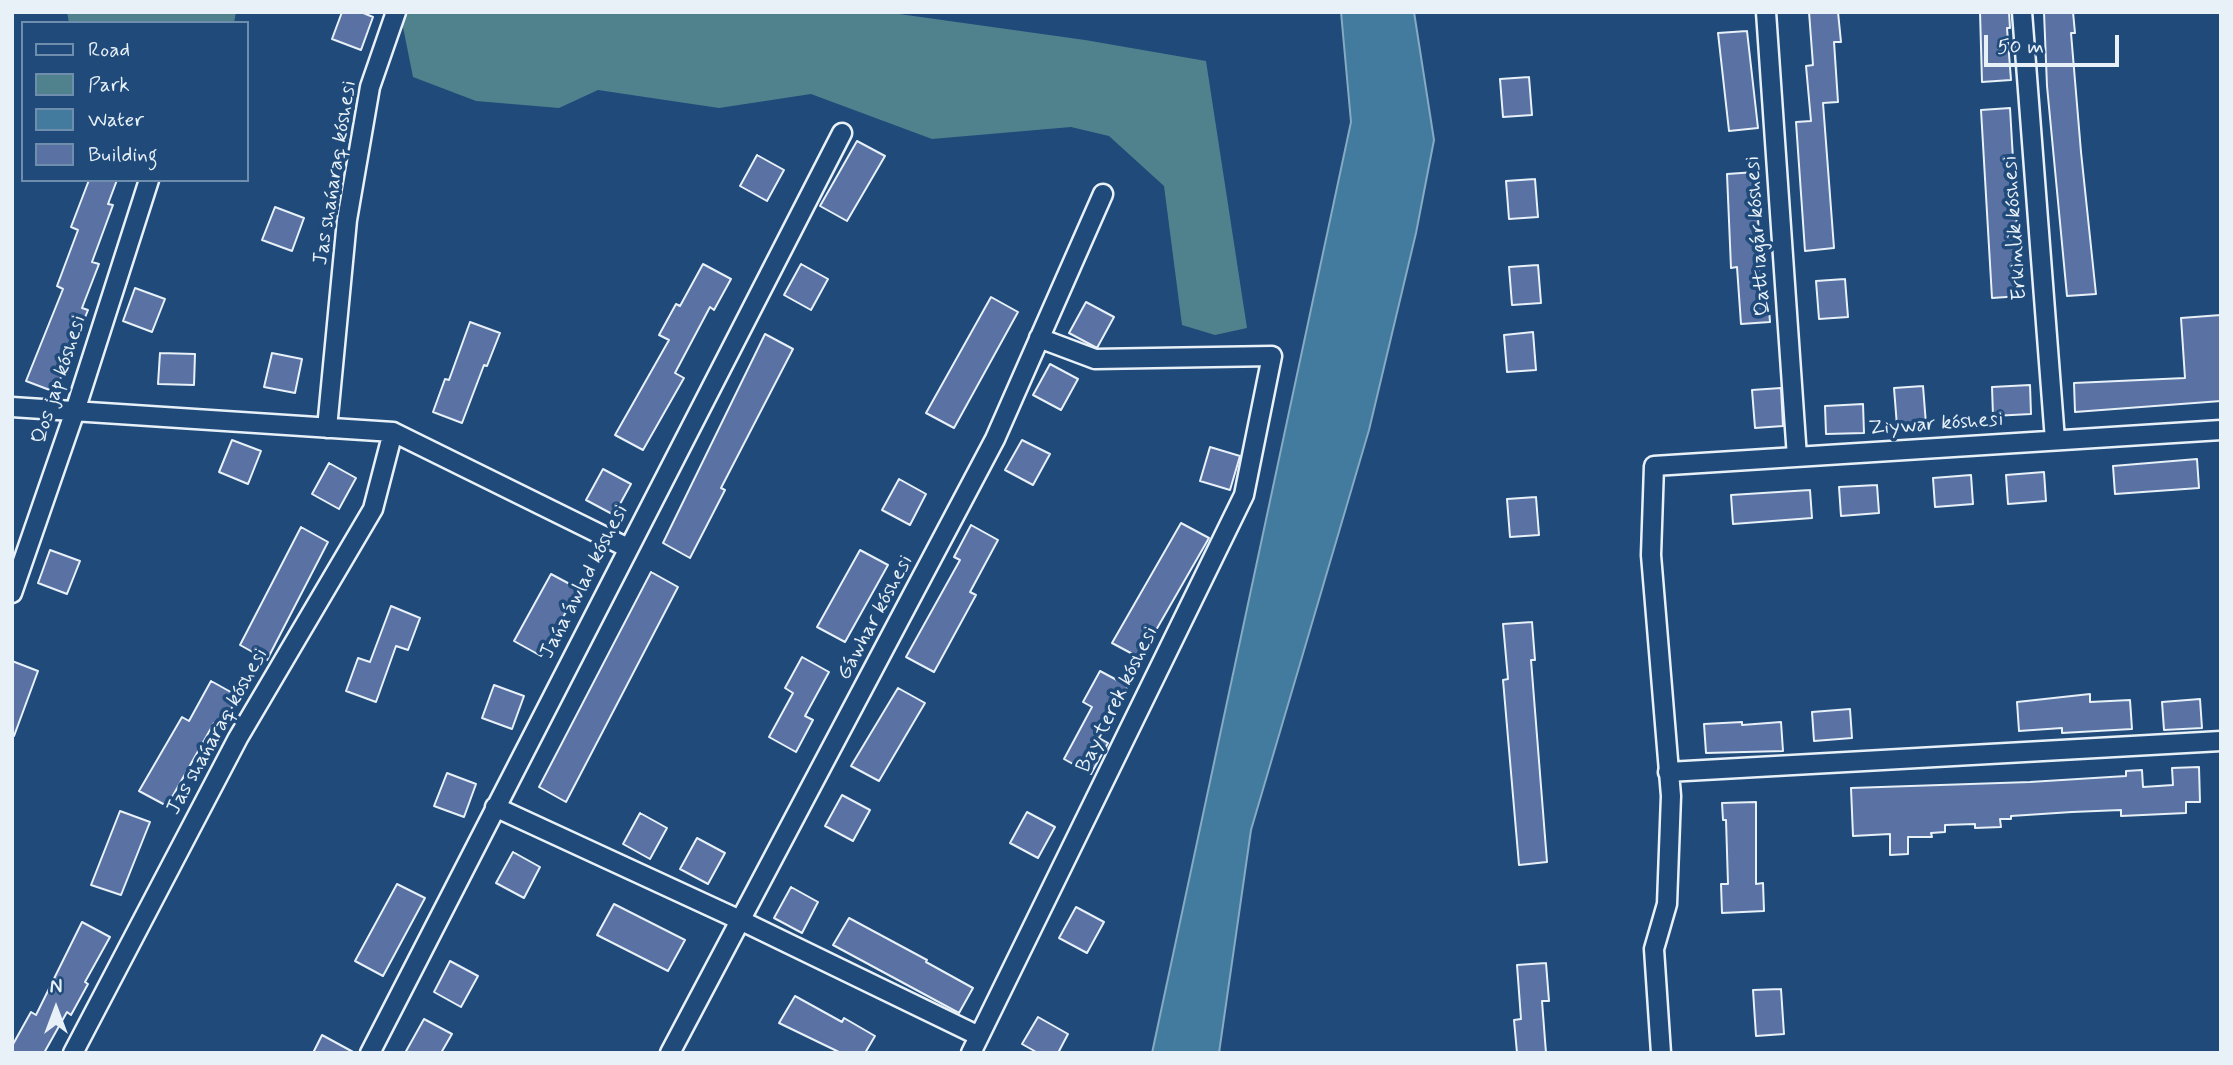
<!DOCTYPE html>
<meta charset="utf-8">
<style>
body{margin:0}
#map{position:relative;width:2233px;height:1065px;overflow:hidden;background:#1f4a7a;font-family:Mynerve,sans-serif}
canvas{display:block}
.frame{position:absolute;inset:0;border:14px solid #e8f1f8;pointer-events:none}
.legend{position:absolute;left:21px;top:21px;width:228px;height:161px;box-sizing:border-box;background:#1f4a7a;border:2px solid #6f8dac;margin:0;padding:9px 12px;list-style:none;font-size:21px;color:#e8f1f8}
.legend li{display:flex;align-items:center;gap:14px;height:35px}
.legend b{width:35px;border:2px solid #6f8dac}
.north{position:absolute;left:21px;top:974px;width:70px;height:70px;-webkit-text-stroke:5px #1f4a7a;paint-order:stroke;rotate:0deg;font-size:19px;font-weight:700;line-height:28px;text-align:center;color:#e8f1f8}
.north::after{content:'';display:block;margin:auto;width:24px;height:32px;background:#e8f1f8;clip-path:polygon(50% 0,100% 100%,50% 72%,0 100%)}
.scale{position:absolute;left:1984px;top:35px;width:135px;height:32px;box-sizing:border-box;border:4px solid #e8f1f8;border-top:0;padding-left:9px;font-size:21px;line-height:24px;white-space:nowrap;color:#e8f1f8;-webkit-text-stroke:5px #1f4a7a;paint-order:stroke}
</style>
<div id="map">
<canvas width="2233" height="1065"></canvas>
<div class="frame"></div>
<ul class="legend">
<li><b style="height:9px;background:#1f4a7a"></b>Road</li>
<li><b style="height:19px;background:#50828d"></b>Park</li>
<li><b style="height:19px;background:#437b9e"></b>Water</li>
<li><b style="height:19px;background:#5972a3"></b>Building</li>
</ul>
<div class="north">N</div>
<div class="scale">50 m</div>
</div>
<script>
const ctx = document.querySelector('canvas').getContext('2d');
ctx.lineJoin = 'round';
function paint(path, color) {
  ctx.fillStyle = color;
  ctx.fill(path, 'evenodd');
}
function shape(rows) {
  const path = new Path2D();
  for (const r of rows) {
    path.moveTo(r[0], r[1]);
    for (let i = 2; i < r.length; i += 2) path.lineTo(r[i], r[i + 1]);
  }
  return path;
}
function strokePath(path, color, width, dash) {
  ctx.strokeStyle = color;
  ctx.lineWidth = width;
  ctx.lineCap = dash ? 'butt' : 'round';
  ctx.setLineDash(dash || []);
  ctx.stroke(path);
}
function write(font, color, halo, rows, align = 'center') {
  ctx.font = font + ' Mynerve,sans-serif';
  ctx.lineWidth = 7;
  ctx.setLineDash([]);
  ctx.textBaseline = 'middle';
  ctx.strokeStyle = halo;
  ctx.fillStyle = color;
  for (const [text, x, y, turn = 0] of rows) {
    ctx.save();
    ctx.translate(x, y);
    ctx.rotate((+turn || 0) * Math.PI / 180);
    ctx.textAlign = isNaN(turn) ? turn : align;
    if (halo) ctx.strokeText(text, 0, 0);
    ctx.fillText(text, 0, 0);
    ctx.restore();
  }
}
const green = shape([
 [67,12,236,12,234,23,69,23],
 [400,12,885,12,1085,40,1206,61,1247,328,1215,335,1182,325,1164,186,1109,136,1071,127,932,139,811,94,719,108,598,90,559,108,476,101,413,77]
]);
const water = shape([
 [1341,12,1414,12,1434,140,1416,233,1369,430,1251,830,1219,1053,1152,1053,1351,122,1341,12]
]);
const building = shape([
 [342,12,361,12,373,17,361,50,332,39,342,12],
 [1809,12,1838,12,1841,42,1834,42,1838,102,1823,103,1834,248,1805,251,1796,122,1811,121,1806,66,1813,65,1809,12],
 [1980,12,2009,12,2010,28,2007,28,2011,80,1982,82,1980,12],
 [2044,12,2073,12,2075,33,2071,33,2081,152,2096,294,2067,296,2047,86,2044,12],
 [1747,31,1758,128,1729,131,1718,33,1747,31],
 [1529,77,1532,115,1503,117,1500,79,1529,77],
 [2010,108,2021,296,1992,298,1981,110,2010,108],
 [857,141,885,156,847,221,820,206,857,141],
 [757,155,784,170,767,201,740,186,757,155],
 [1756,172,1761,284,1767,284,1770,322,1741,324,1737,267,1731,268,1727,174,1756,172],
 [1535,179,1538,217,1509,219,1506,181,1535,179],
 [89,180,117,180,108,204,113,205,92,262,99,264,82,308,88,310,55,392,26,381,63,289,57,286,78,230,71,227,89,180],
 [275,207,304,218,292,251,262,240,275,207],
 [703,264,731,279,714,310,710,307,675,373,684,378,643,450,615,435,669,340,659,335,676,304,680,306,703,264],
 [801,264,828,279,811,310,784,295,801,264],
 [1538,265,1541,303,1512,305,1509,267,1538,265],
 [1845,279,1848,317,1819,319,1816,281,1845,279],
 [135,288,165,299,152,332,123,321,135,288],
 [991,297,1018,312,954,428,926,413,991,297],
 [1086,302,1114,317,1097,348,1069,333,1086,302],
 [2221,315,2221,401,2075,412,2074,383,2185,378,2181,318,2221,315],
 [470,322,500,333,487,366,484,365,462,423,433,412,445,379,449,380,470,322],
 [1533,332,1536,370,1507,372,1504,335,1533,332],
 [765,334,793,349,721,488,725,490,690,558,663,543,765,334],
 [160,353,195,354,194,385,158,384,160,353],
 [272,353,302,359,295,393,264,387,272,353],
 [1050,364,1078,379,1061,410,1033,395,1050,364],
 [2030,385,2031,414,1993,416,1992,387,2030,385],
 [1923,386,1926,424,1897,426,1894,388,1923,386],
 [1781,388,1783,426,1755,428,1752,390,1781,388],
 [1863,404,1864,433,1826,434,1825,406,1863,404],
 [232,440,261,451,248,484,219,472,232,440],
 [1022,440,1050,454,1033,485,1005,470,1022,440],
 [1210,447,1240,456,1230,490,1200,481,1210,447],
 [2197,459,2199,488,2115,494,2113,466,2197,459],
 [329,463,356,478,339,509,312,494,329,463],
 [603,469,631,484,614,515,586,500,603,469],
 [2044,472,2046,501,2008,504,2006,475,2044,472],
 [1971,475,1973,504,1935,507,1933,478,1971,475],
 [899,479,926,494,910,525,882,510,899,479],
 [1877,485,1879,513,1841,516,1839,487,1877,485],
 [1810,490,1812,518,1733,524,1731,495,1810,490],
 [1536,497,1539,535,1510,537,1507,499,1536,497],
 [1181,523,1209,538,1140,658,1112,643,1181,523],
 [971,525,998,540,970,592,976,595,934,672,906,657,960,560,954,557,971,525],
 [301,527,328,542,267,660,240,645,301,527],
 [50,550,80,561,67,594,38,583,50,550],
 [860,550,888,565,845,642,817,627,860,550],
 [651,572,678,587,566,802,539,787,651,572],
 [551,574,579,589,541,656,514,641,551,574],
 [391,606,420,618,408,650,396,646,376,702,346,691,358,658,370,662,391,606],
 [1532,622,1535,660,1531,660,1547,862,1519,865,1503,680,1508,679,1503,624,1532,622],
 [802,657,829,672,805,716,813,720,796,752,769,737,793,693,785,688,802,657],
 [12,661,38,671,14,736,12,736,12,661],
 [1100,671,1128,686,1099,738,1108,743,1091,774,1064,759,1092,707,1083,702,1100,671],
 [211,681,238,696,222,727,214,723,167,806,139,791,182,717,189,721,211,681],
 [494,685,524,696,512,729,482,718,494,685],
 [898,688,925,703,879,781,851,766,898,688],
 [2090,694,2090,702,2130,700,2132,729,2062,733,2062,728,2019,731,2017,702,2090,694],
 [2200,699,2202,728,2164,730,2162,702,2200,699],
 [1850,709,1852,738,1814,741,1812,712,1850,709],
 [1742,722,1742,725,1781,722,1783,751,1706,753,1704,724,1742,722],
 [2199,767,2200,802,2186,802,2186,813,2121,816,2121,810,2072,812,2011,816,2011,819,2000,819,2001,827,1975,828,1975,824,1945,825,1945,832,1931,833,1932,837,1908,837,1908,854,1890,855,1890,834,1853,836,1851,788,2030,782,2126,776,2126,771,2142,770,2143,787,2173,785,2172,768,2199,767],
 [447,773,476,784,464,817,434,806,447,773],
 [842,795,870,810,853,841,825,826,842,795],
 [1756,802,1756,884,1763,883,1764,911,1722,913,1721,884,1728,884,1726,820,1723,820,1722,803,1756,802],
 [120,811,150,822,121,895,91,885,120,811],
 [1027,812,1055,827,1038,858,1010,843,1027,812],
 [640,813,667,828,650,859,623,844,640,813],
 [697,838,725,853,708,884,680,869,697,838],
 [513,852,540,867,524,898,496,883,513,852],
 [397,884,425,898,383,976,355,961,397,884],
 [791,887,818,902,802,933,774,918,791,887],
 [614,904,685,940,668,971,597,935,614,904],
 [1076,907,1104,922,1087,953,1059,938,1076,907],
 [849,918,927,960,926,962,973,988,959,1013,833,945,849,918],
 [82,922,110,937,85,982,88,984,71,1015,67,1012,44,1053,12,1053,12,1046,31,1012,36,1015,82,922],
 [450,961,478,976,461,1007,434,992,450,961],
 [1546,963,1549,1001,1542,1001,1546,1053,1517,1053,1514,1020,1521,1019,1517,965,1546,963],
 [1781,989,1784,1034,1756,1036,1753,990,1781,989],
 [795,996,842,1022,844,1018,875,1036,865,1053,841,1053,779,1023,795,996],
 [1038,1017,1068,1034,1058,1053,1038,1053,1022,1044,1038,1017],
 [424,1019,452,1034,441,1053,405,1053,424,1019],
 [322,1035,355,1053,313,1053,322,1035]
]);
const minor = shape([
 [1766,12,1797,457],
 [2022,12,2055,440],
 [12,407,393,432,628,548],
 [327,428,347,220,370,87,396,12],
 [12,593,75,411,149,180],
 [1668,772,2221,741],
 [495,807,742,921,979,1036],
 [73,1053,238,738,373,509,393,432],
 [370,1053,842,133],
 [670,1053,995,439,1103,194],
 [971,1053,1244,495,1272,356,1095,359,1039,338],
 [1661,1053,1654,949,1667,904,1671,796,1651,555,1654,466,2221,430]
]);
const streetNames = [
 ["Jas shańaraq kóshesi",336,173,-81],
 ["Erkinlik kóshesi",2016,228,-94],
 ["Qattıaǵar kóshesi",1759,236,-94],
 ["Qos jap kóshesi",60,380,-72],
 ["Ziywar kóshesi",1936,425,-4],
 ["Jańa áwlad kóshesi",585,582,-63],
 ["Gáwhar kóshesi",876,618,-62],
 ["Bay terek kóshesi",1118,700,-64],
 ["Jas shańaraq kóshesi",218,732,-61]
];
paint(green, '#50828d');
paint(water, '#437b9e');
strokePath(water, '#85aac2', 2);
paint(building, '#5972a3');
strokePath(building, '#e8f1f8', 2);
strokePath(minor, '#e8f1f8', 23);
strokePath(minor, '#1f4a7a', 18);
write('21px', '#e8f1f8', '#1f4a7a', streetNames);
</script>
